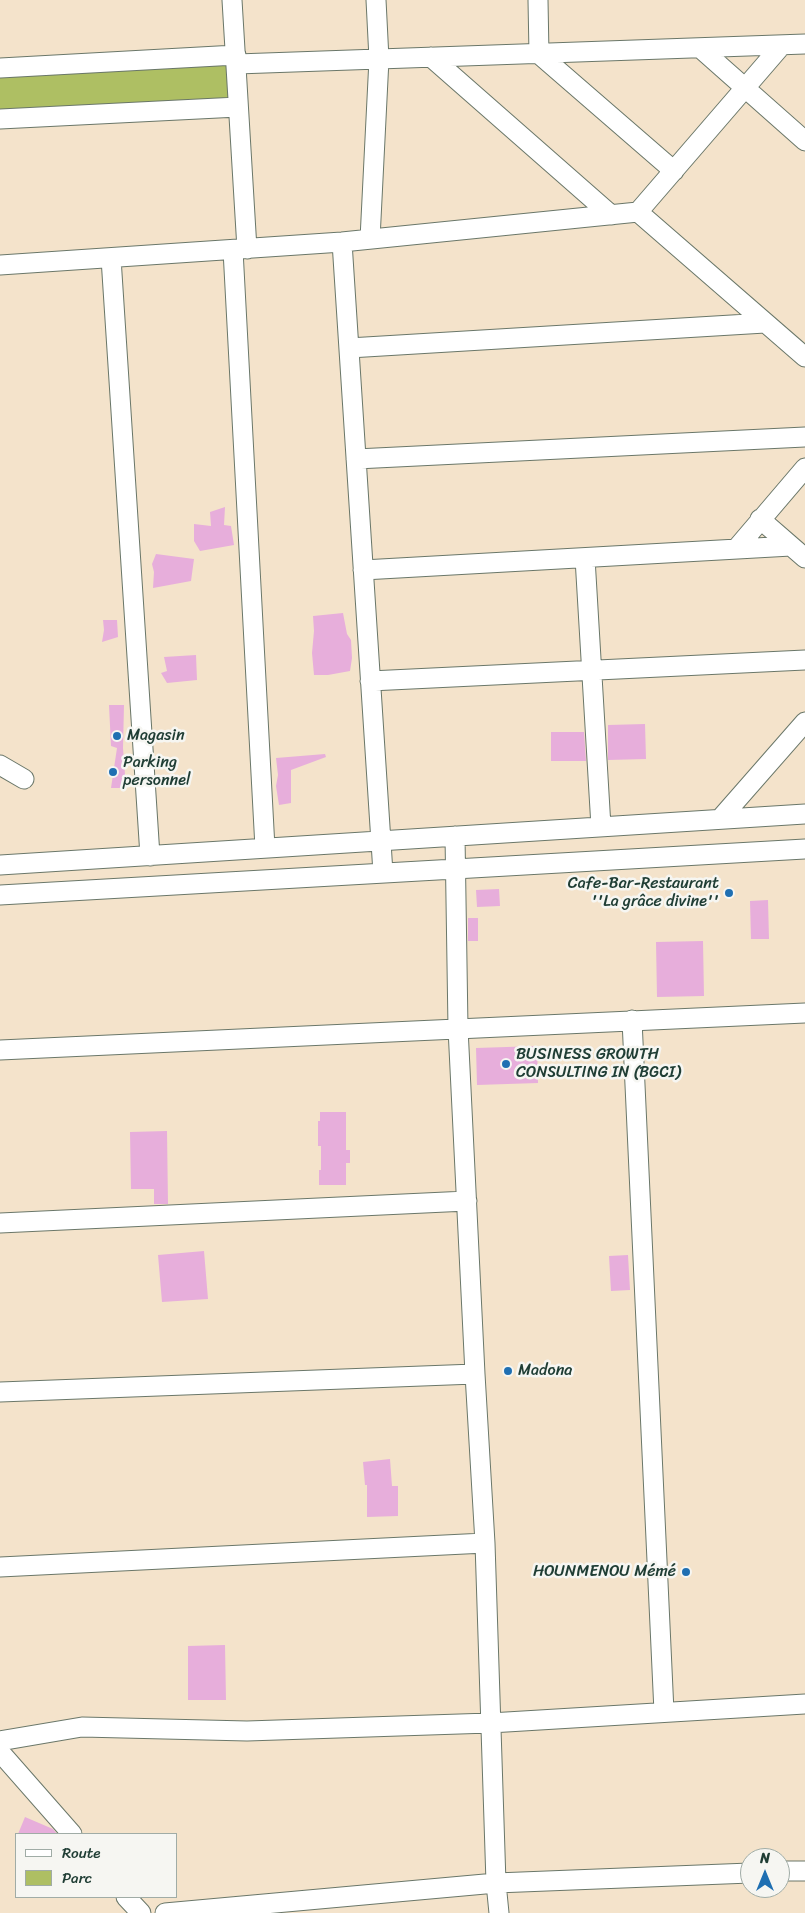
<!DOCTYPE html>
<meta charset="utf-8">
<style>
body{margin:0}
#map{position:relative;width:805px;height:1913px;overflow:hidden;background:#f4e3cb;font-family:Sriracha,sans-serif}
canvas{display:block}
.legend{position:absolute;left:15px;top:1833px;width:162px;height:65px;box-sizing:border-box;background:#f6f6f2;border:1px solid #a0aca6;margin:0;padding:6px 9px;list-style:none;font-size:15px;color:#1f3d34}
.legend li{display:flex;align-items:center;gap:10px;height:25px}
.legend b{width:25px;border:1px solid #a0aca6}
.north{position:absolute;left:740px;top:1848px;width:50px;height:50px;box-sizing:border-box;background:#f6f6f2;border:1px solid #a0aca6;border-radius:50%;rotate:0deg;font-size:14px;font-weight:700;line-height:20px;text-align:center;color:#1f3d34}
.north::after{content:'';display:block;margin:auto;width:18px;height:22px;background:#1f6fb2;clip-path:polygon(50% 0,100% 100%,50% 72%,0 100%)}
</style>
<div id="map">
<canvas width="805" height="1913"></canvas>
<ul class="legend">
<li><b style="height:6px;background:#fff"></b>Route</li>
<li><b style="height:14px;background:#aebf63"></b>Parc</li>
</ul>
<div class="north">N</div>
</div>
<script>
const ctx = document.querySelector('canvas').getContext('2d');
ctx.lineJoin = 'round';
function paint(path, color) {
  ctx.fillStyle = color;
  ctx.fill(path, 'evenodd');
}
function shape(rows) {
  const path = new Path2D();
  for (const r of rows) {
    path.moveTo(r[0], r[1]);
    for (let i = 2; i < r.length; i += 2) path.lineTo(r[i], r[i + 1]);
  }
  return path;
}
function strokePath(path, color, width, dash) {
  ctx.strokeStyle = color;
  ctx.lineWidth = width;
  ctx.lineCap = dash ? 'butt' : 'round';
  ctx.setLineDash(dash || []);
  ctx.stroke(path);
}
function write(font, color, halo, rows, align = 'center') {
  ctx.font = font + ' Sriracha,sans-serif';
  ctx.lineWidth = 5;
  ctx.setLineDash([]);
  ctx.textBaseline = 'middle';
  ctx.strokeStyle = halo;
  ctx.fillStyle = color;
  for (const [text, x, y, turn = 0] of rows) {
    ctx.save();
    ctx.translate(x, y);
    ctx.rotate((+turn || 0) * Math.PI / 180);
    ctx.textAlign = isNaN(turn) ? turn : align;
    if (halo) ctx.strokeText(text, 0, 0);
    ctx.fillText(text, 0, 0);
    ctx.restore();
  }
}
const green = shape([
 [227,61,229,102,0,114,0,73]
]);
const building = shape([
 [225,507,224,525,231,526,234,545,200,551,194,541,194,524,211,526,210,512],
 [156,554,194,559,191,581,153,588,154,572,152,564],
 [343,613,347,634,351,640,352,658,350,671,328,675,314,675,312,653,314,631,313,616],
 [103,620,117,620,118,637,102,642,104,630],
 [196,655,197,680,167,683,161,673,167,671,164,657],
 [109,705,124,705,123,748,126,788,111,788,117,748,111,746],
 [645,724,646,759,608,760,608,725],
 [551,732,584,732,586,761,551,761],
 [325,754,326,757,291,770,291,803,279,805,276,786,278,775,276,758],
 [499,889,500,906,477,907,476,890],
 [768,900,769,939,751,939,750,901],
 [468,918,478,918,478,941,468,941],
 [703,941,704,996,657,997,656,942],
 [537,1046,538,1083,477,1085,476,1048],
 [320,1112,346,1112,346,1150,350,1150,350,1163,346,1163,346,1185,319,1185,319,1170,321,1170,321,1146,318,1146,318,1121,320,1121],
 [167,1131,168,1204,154,1204,154,1189,131,1189,130,1132],
 [204,1251,208,1299,162,1302,158,1255],
 [628,1255,630,1290,611,1291,609,1256],
 [390,1459,392,1486,398,1486,398,1516,367,1517,367,1485,365,1485,363,1462],
 [225,1645,226,1700,188,1700,188,1646],
 [25,1817,53,1829,57,1834,18,1834]
]);
const minor = shape([
 [232,0,247,249],
 [538,0,539,54,674,171],
 [700,48,805,141],
 [431,57,611,215],
 [237,64,805,44],
 [0,68,236,55],
 [0,119,238,107],
 [638,212,805,357],
 [370,239,379,59,376,0],
 [342,242,383,873],
 [233,250,265,848],
 [111,258,150,856],
 [0,265,342,242,638,212,782,45],
 [349,348,765,323],
 [356,459,805,437],
 [760,519,805,558],
 [736,549,805,468],
 [585,558,601,827],
 [363,570,791,546],
 [370,681,805,660],
 [0,765,24,779],
 [720,819,805,722],
 [455,836,458,1028,475,1374,485,1543,496,1883,499,1913],
 [0,865,805,814],
 [0,895,805,849],
 [632,1020,664,1712],
 [0,1050,805,1013],
 [0,1223,467,1201],
 [0,1392,475,1374],
 [0,1567,485,1543],
 [0,1741,82,1727,247,1731,490,1723,805,1704],
 [0,1752,72,1834],
 [780,1871,805,1871],
 [126,1897,141,1913],
 [165,1913,496,1883,750,1873]
]);
const markers = [
 [117,736,5,"#1f6fb2"],
 [113,772,5,"#1f6fb2"],
 [729,893,5,"#1f6fb2"],
 [506,1064,5,"#1f6fb2"],
 [508,1371,5,"#1f6fb2"],
 [686,1572,5,"#1f6fb2"]
];
const poiNames = [
 ["Magasin",127,736],
 ["Parking",123,763],
 ["personnel",123,781],
 ["Cafe-Bar-Restaurant",719,884,"right"],
 ["''La grâce divine''",719,902,"right"],
 ["BUSINESS GROWTH",516,1055],
 ["CONSULTING IN (BGCI)",516,1073],
 ["Madona",518,1371],
 ["HOUNMENOU Mémé",676,1572,"right"]
];
paint(green, '#aebf63');
paint(building, '#e7aedb');
strokePath(minor, '#6a7769', 21);
strokePath(minor, '#fff', 19);
for (const [x, y, r, color] of markers) {
  const dot = new Path2D();
  dot.arc(x, y, r, 0, 2 * Math.PI);
  ctx.fillStyle = color;
  ctx.fill(dot);
  strokePath(dot, '#f6f6f2', 2);
}
write('16px', '#1f3d34', '#f6f6f2', poiNames, 'left');
</script>
